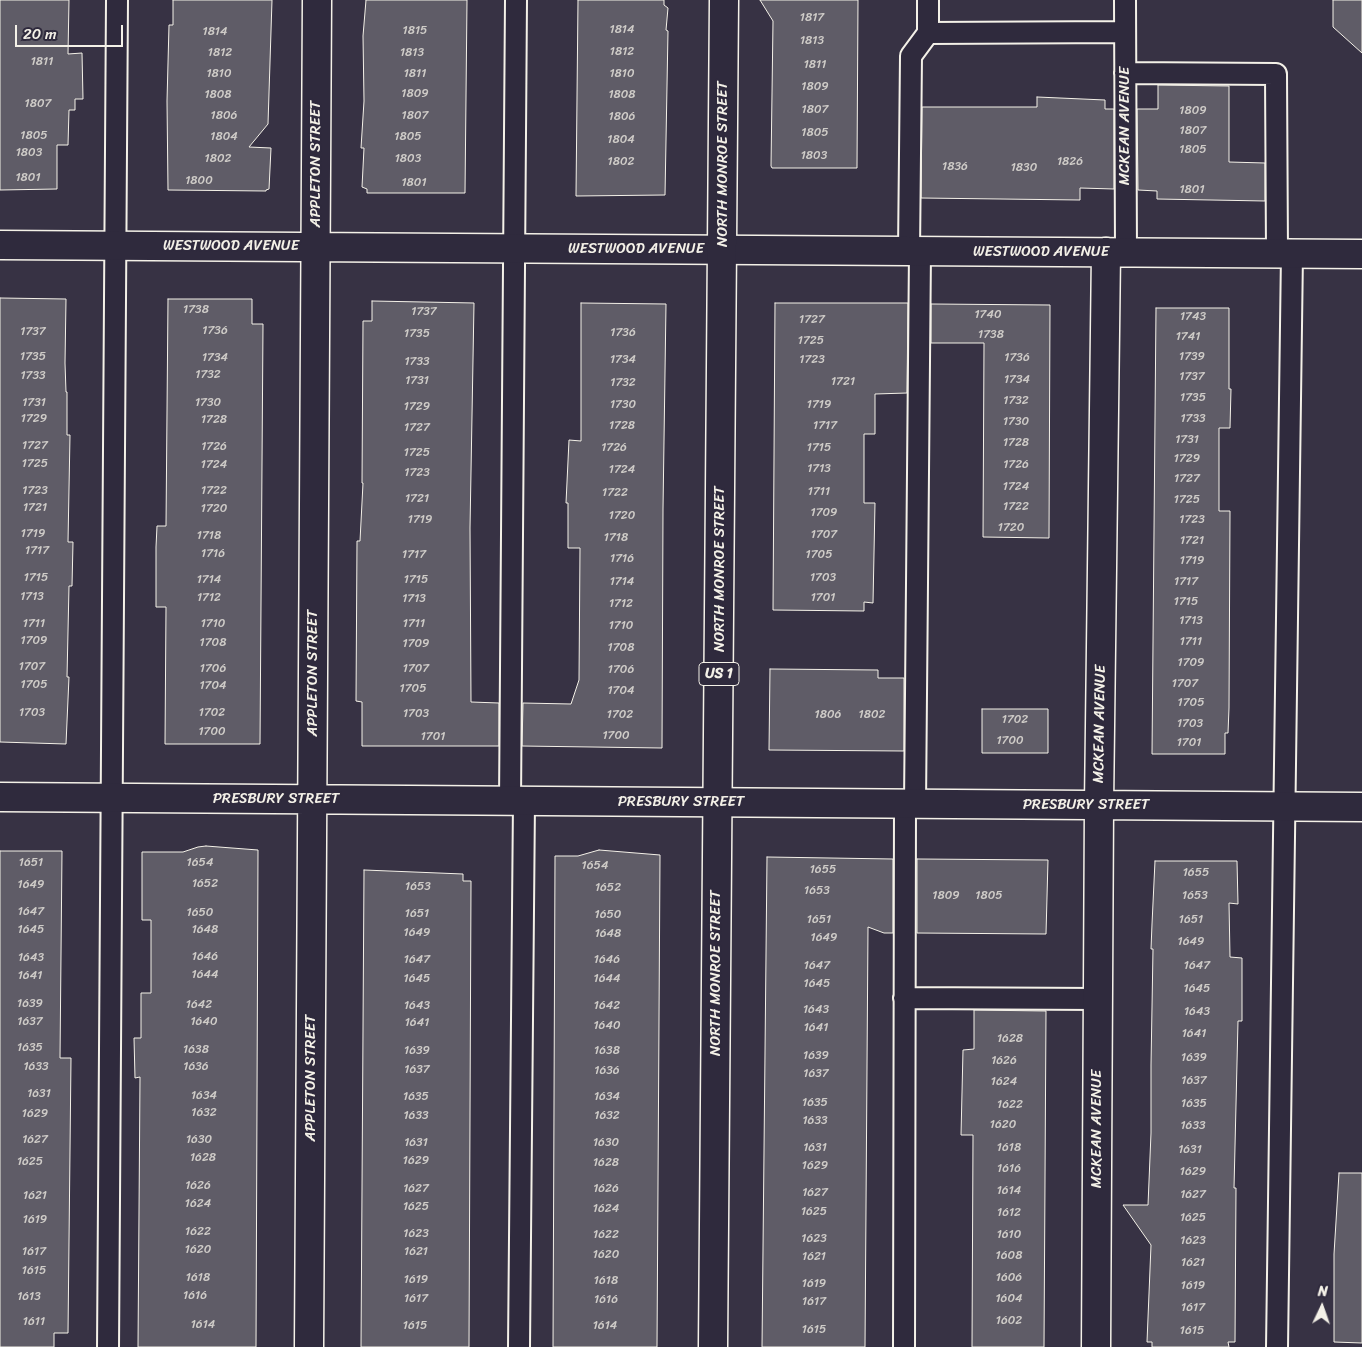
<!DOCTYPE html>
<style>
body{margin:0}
#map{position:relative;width:1362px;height:1347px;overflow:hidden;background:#373244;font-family:Sriracha,sans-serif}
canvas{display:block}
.north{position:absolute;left:1297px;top:1282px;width:50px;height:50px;-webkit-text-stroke:4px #2f2a3d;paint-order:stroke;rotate:3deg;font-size:14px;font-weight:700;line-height:20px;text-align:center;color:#f4f1e8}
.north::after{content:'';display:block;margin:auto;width:18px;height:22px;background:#f4f1e8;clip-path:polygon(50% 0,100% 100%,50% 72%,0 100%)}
.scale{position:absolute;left:15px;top:25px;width:108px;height:22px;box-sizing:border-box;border:2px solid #f4f1e8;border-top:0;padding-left:6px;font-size:15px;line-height:18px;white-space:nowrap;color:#f4f1e8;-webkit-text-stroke:4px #2f2a3d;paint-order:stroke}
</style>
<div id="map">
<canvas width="1362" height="1347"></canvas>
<div class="north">N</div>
<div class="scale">20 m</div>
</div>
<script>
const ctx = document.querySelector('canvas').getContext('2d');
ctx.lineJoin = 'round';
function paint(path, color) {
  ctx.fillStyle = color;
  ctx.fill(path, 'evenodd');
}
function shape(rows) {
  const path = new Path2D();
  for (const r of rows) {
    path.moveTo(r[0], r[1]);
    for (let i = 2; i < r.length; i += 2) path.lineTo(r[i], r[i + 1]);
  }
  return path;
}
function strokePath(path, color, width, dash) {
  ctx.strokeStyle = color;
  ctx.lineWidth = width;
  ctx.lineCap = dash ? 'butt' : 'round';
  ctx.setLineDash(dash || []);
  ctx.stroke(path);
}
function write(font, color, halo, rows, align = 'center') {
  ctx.font = font + ' Sriracha,sans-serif';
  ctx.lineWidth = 4;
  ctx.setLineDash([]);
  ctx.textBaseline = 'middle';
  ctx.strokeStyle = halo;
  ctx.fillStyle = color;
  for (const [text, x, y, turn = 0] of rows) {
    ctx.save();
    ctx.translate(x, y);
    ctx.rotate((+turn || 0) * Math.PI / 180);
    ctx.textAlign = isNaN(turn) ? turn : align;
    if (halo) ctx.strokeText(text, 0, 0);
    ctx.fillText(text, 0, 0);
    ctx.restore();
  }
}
const building = shape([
 [0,0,69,0,68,54,82,53,83,99,75,99,75,110,69,110,68,145,57,145,57,189,0,190,0,0],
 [173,0,272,0,268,124,249,147,271,148,269,189,266,190,266,191,168,190,167,101,169,25,173,25,173,0],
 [366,0,467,0,465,193,367,193,367,189,362,187,364,148,361,148,364,101,363,36,366,0],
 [578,0,664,0,664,5,668,8,666,30,668,31,665,195,576,196,578,0],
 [760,0,858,0,857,168,772,168,771,166,773,21,760,0],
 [1333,0,1362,0,1362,53,1333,27,1333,0],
 [1158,85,1229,86,1229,162,1265,163,1265,201,1157,199,1157,191,1138,190,1137,109,1158,109,1158,85],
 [1037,97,1105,100,1105,109,1114,109,1114,189,1080,188,1080,200,921,198,922,107,1037,107,1037,97],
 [0,298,66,299,65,363,66,392,67,392,67,435,70,435,68,542,73,542,72,586,69,586,67,677,69,677,66,744,0,742,0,298],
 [168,299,252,299,252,324,263,324,260,744,165,744,166,607,156,607,156,547,157,526,166,526,168,299],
 [372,301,474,303,470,528,471,702,499,703,499,746,362,746,362,702,356,701,357,541,360,541,363,483,362,483,363,321,372,321,372,301],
 [581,303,666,304,663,509,662,748,522,746,523,703,571,704,579,680,580,548,568,548,568,503,566,503,569,440,581,441,581,303],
 [775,303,908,303,907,393,875,394,875,434,864,434,864,503,875,503,873,603,864,602,864,611,773,610,775,303],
 [931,304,1050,305,1049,538,983,537,984,343,931,343,931,304],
 [1156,308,1229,308,1229,389,1231,389,1230,428,1219,428,1219,511,1230,511,1229,708,1228,733,1225,733,1225,754,1152,754,1156,308],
 [770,669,878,670,878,678,904,678,904,751,769,750,770,669],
 [982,709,1048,709,1048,753,982,753,982,709],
 [206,846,258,850,256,1347,138,1347,140,1077,135,1078,134,1038,141,1038,141,993,151,993,151,920,142,920,142,852,183,852,198,847,206,846],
 [599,850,660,855,657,1347,553,1347,555,856,578,856,599,850],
 [0,851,62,851,60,1058,71,1058,68,1333,54,1333,54,1347,0,1347,0,851],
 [767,857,893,859,893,933,884,933,868,927,865,1347,762,1347,767,857],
 [917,859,1048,860,1046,934,917,933,917,859],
 [1155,861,1237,861,1238,904,1229,903,1230,957,1242,958,1242,1021,1238,1021,1234,1188,1236,1188,1235,1342,1228,1342,1229,1347,1152,1347,1152,1342,1147,1342,1151,1245,1123,1205,1148,1205,1151,1133,1151,1065,1153,949,1151,949,1152,924,1155,861],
 [364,870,463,874,463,881,471,881,469,1347,361,1347,364,870],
 [974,1010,1046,1011,1044,1347,972,1347,973,1135,961,1135,963,1050,974,1049,974,1010],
 [1339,1173,1362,1173,1362,1343,1334,1342,1334,1254,1339,1173]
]);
const lane = shape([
 [928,0,928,33,1125,32],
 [1125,0,1126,252],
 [1125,73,1276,74,1277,253],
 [909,251,911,56,928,33],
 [510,801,516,0],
 [915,804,920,251],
 [904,998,1098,999],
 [108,1347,117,0],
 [519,1347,524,801],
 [904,1347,905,804],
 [1277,1347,1292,253]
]);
const street = shape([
 [0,245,1362,254],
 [0,797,1362,807],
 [309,1347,317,0],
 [1096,1347,1099,805,1106,252]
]);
const primary = shape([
 [713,1347,724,0]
]);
const numberNames = [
 ["1817",812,18],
 ["1814",622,30],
 ["1815",415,31],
 ["1814",215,32],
 ["1813",812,41],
 ["1812",622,52],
 ["1812",220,53],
 ["1813",412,53],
 ["1811",42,62],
 ["1811",815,65],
 ["1810",219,74],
 ["1811",415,74],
 ["1810",622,74],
 ["1809",815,87],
 ["1809",415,94],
 ["1808",218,95],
 ["1808",622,95],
 ["1807",38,104],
 ["1807",815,110],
 ["1809",1193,111],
 ["1806",224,116],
 ["1807",415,116],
 ["1806",622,117],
 ["1807",1193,131],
 ["1805",815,133],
 ["1805",34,136],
 ["1804",224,137],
 ["1805",408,137],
 ["1804",621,140],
 ["1805",1193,150],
 ["1803",29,153],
 ["1803",814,156],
 ["1802",218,159],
 ["1803",408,159],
 ["1802",621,162],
 ["1826",1070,162],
 ["1836",955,167],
 ["1830",1024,168],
 ["1801",28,178],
 ["1800",199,181],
 ["1801",414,183],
 ["1801",1192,190],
 ["1738",196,310],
 ["1737",424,312],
 ["1740",988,315],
 ["1743",1193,317],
 ["1727",812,320],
 ["1736",215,331],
 ["1737",33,332],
 ["1736",623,333],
 ["1735",417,334],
 ["1738",991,335],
 ["1741",1188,337],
 ["1725",811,341],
 ["1735",33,357],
 ["1739",1192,357],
 ["1734",215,358],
 ["1736",1017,358],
 ["1734",623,360],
 ["1723",812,360],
 ["1733",417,362],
 ["1732",208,375],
 ["1733",33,376],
 ["1737",1192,377],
 ["1734",1017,380],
 ["1731",417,381],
 ["1721",843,382],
 ["1732",623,383],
 ["1735",1193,398],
 ["1732",1016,401],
 ["1731",34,403],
 ["1730",208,403],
 ["1730",623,405],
 ["1719",819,405],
 ["1729",417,407],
 ["1729",34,419],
 ["1733",1193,419],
 ["1728",214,420],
 ["1730",1016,422],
 ["1728",622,426],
 ["1717",825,426],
 ["1727",417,428],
 ["1731",1187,440],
 ["1728",1016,443],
 ["1727",35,446],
 ["1726",214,447],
 ["1726",614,448],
 ["1715",819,448],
 ["1725",417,453],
 ["1729",1187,459],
 ["1725",35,464],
 ["1724",214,465],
 ["1726",1016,465],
 ["1713",819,469],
 ["1724",622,470],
 ["1723",417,473],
 ["1727",1187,479],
 ["1724",1016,487],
 ["1723",35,491],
 ["1722",214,491],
 ["1711",819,492],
 ["1722",615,493],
 ["1721",417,499],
 ["1725",1187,500],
 ["1722",1016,507],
 ["1721",35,508],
 ["1720",214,509],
 ["1709",824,513],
 ["1720",622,516],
 ["1719",420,520],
 ["1723",1192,520],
 ["1720",1011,528],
 ["1719",33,534],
 ["1707",824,535],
 ["1718",209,536],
 ["1718",616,538],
 ["1721",1192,541],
 ["1717",37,551],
 ["1716",213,554],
 ["1717",414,555],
 ["1705",819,555],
 ["1716",622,559],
 ["1719",1192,561],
 ["1715",36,578],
 ["1703",823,578],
 ["1714",209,580],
 ["1715",416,580],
 ["1714",622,582],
 ["1717",1186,582],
 ["1713",32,597],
 ["1712",209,598],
 ["1701",823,598],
 ["1713",414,599],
 ["1715",1186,602],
 ["1712",621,604],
 ["1713",1191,621],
 ["1711",34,624],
 ["1710",213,624],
 ["1711",414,624],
 ["1710",621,626],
 ["1709",34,641],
 ["1711",1191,642],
 ["1708",213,643],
 ["1709",416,644],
 ["1708",621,648],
 ["1709",1191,663],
 ["1707",32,667],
 ["1706",213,669],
 ["1707",416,669],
 ["1706",621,670],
 ["1707",1185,684],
 ["1705",34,685],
 ["1704",213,686],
 ["1705",413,689],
 ["1704",621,691],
 ["1705",1191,703],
 ["1703",32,713],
 ["1702",212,713],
 ["1703",416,714],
 ["1702",620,715],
 ["1806",828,715],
 ["1802",872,715],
 ["1702",1015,720],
 ["1703",1190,724],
 ["1700",212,732],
 ["1700",616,736],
 ["1701",433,737],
 ["1700",1010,741],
 ["1701",1189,743],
 ["1651",31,863],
 ["1654",200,863],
 ["1654",595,866],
 ["1655",823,870],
 ["1655",1196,873],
 ["1652",205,884],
 ["1649",31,885],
 ["1653",418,887],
 ["1652",608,888],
 ["1653",817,891],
 ["1809",946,896],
 ["1805",989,896],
 ["1653",1195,896],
 ["1647",31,912],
 ["1650",200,913],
 ["1651",417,914],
 ["1650",608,915],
 ["1651",819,920],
 ["1651",1191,920],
 ["1645",31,930],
 ["1648",205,930],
 ["1649",417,933],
 ["1648",608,934],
 ["1649",824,938],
 ["1649",1191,942],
 ["1646",205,957],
 ["1643",31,958],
 ["1647",417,960],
 ["1646",607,960],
 ["1647",817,966],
 ["1647",1197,966],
 ["1644",205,975],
 ["1641",30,976],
 ["1645",417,979],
 ["1644",607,979],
 ["1645",817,984],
 ["1645",1197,989],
 ["1639",30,1004],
 ["1642",199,1005],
 ["1643",417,1006],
 ["1642",607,1006],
 ["1643",816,1010],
 ["1643",1197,1012],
 ["1637",30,1022],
 ["1640",204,1022],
 ["1641",417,1023],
 ["1640",607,1026],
 ["1641",816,1028],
 ["1641",1194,1034],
 ["1628",1010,1039],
 ["1635",30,1048],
 ["1638",196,1050],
 ["1639",417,1051],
 ["1638",607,1051],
 ["1639",816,1056],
 ["1639",1194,1058],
 ["1626",1004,1061],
 ["1633",36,1067],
 ["1636",196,1067],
 ["1637",417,1070],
 ["1636",607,1071],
 ["1637",816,1074],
 ["1637",1194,1081],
 ["1624",1004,1082],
 ["1631",39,1094],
 ["1634",204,1096],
 ["1635",416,1097],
 ["1634",607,1097],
 ["1635",815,1103],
 ["1635",1194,1104],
 ["1622",1010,1105],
 ["1632",204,1113],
 ["1629",35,1114],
 ["1633",416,1116],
 ["1632",607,1116],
 ["1633",815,1121],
 ["1620",1003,1125],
 ["1633",1193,1126],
 ["1627",35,1140],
 ["1630",199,1140],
 ["1631",416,1143],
 ["1630",606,1143],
 ["1631",815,1148],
 ["1618",1009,1148],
 ["1631",1190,1150],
 ["1628",203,1158],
 ["1629",416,1161],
 ["1625",30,1162],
 ["1628",606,1163],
 ["1629",815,1166],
 ["1616",1009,1169],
 ["1629",1193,1172],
 ["1626",198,1186],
 ["1627",416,1189],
 ["1626",606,1189],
 ["1614",1009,1191],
 ["1627",815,1193],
 ["1627",1193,1195],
 ["1621",35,1196],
 ["1624",198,1204],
 ["1625",416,1207],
 ["1624",606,1209],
 ["1625",814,1212],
 ["1612",1009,1213],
 ["1625",1193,1218],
 ["1619",35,1220],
 ["1622",198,1232],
 ["1623",416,1234],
 ["1622",606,1235],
 ["1610",1009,1235],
 ["1623",814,1239],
 ["1623",1193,1241],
 ["1620",198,1250],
 ["1617",34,1252],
 ["1621",416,1252],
 ["1620",606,1255],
 ["1608",1009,1256],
 ["1621",814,1257],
 ["1621",1193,1263],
 ["1615",34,1271],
 ["1618",198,1278],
 ["1606",1009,1278],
 ["1619",416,1280],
 ["1618",606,1281],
 ["1619",814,1284],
 ["1619",1193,1286],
 ["1616",195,1296],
 ["1613",29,1297],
 ["1617",416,1299],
 ["1604",1009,1299],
 ["1616",606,1300],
 ["1617",814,1302],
 ["1617",1193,1308],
 ["1602",1009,1321],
 ["1611",34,1322],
 ["1614",203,1325],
 ["1615",415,1326],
 ["1614",605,1326],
 ["1615",814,1330],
 ["1615",1192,1331]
];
const shields = [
 [719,674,40]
];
const shieldNames = [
 ["US 1",719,674]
];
const streetNames = [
 ["MCKEAN AVENUE",1125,126,-90],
 ["APPLETON STREET",316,164,-90],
 ["NORTH MONROE STREET",723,164,-90],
 ["WESTWOOD AVENUE",231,246],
 ["WESTWOOD AVENUE",636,249],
 ["WESTWOOD AVENUE",1041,252],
 ["NORTH MONROE STREET",720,569,-90],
 ["APPLETON STREET",313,673,-90],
 ["MCKEAN AVENUE",1100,724,-89],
 ["PRESBURY STREET",276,799],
 ["PRESBURY STREET",681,802],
 ["PRESBURY STREET",1086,805],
 ["NORTH MONROE STREET",716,973,-90],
 ["APPLETON STREET",311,1078,-90],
 ["MCKEAN AVENUE",1097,1129,-90]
];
paint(building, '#5f5c67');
strokePath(building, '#f4f1e8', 1);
strokePath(lane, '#f4f1e8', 24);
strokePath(street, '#f4f1e8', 31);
strokePath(primary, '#f4f1e8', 31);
strokePath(lane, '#2f2a3d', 20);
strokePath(street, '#2f2a3d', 28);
strokePath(primary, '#2f2a3d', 28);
write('12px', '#cfccc8', null, numberNames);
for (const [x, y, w] of shields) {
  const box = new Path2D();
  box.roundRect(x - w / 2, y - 11.5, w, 23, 4);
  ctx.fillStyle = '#2f2a3d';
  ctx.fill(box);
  strokePath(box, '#f4f1e8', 1);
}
write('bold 14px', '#f4f1e8', null, shieldNames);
write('15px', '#f4f1e8', '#2f2a3d', streetNames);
</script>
